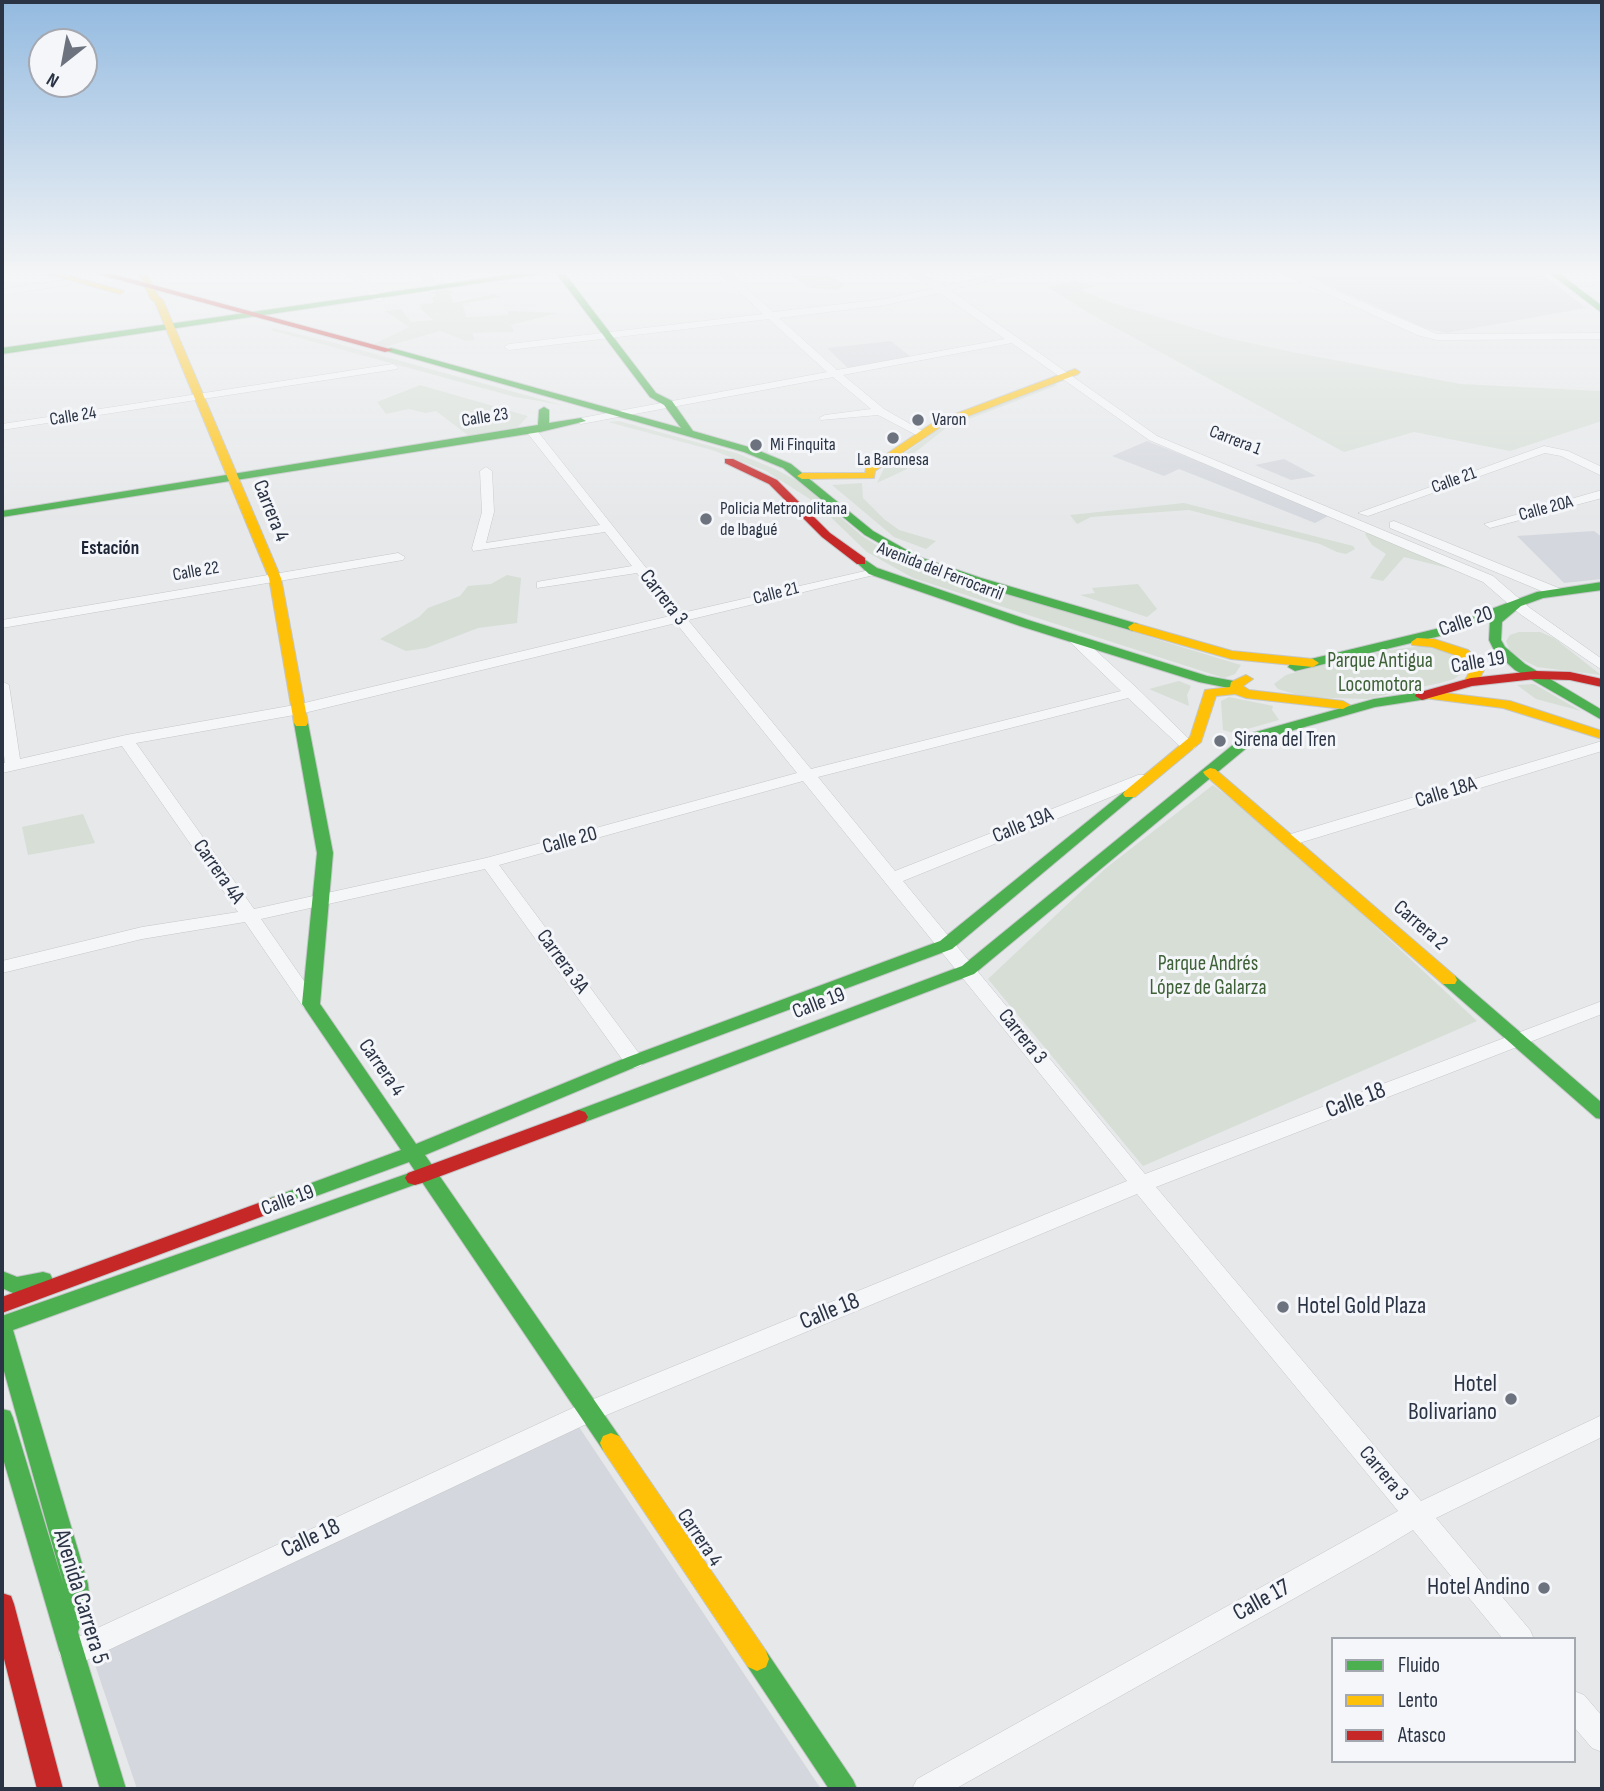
<!DOCTYPE html>
<meta charset="utf-8">
<style>
body{margin:0}
#map{position:relative;width:1604px;height:1791px;overflow:hidden;background:#e6e8ea;font-family:"Sofia Sans Condensed",sans-serif}
canvas{display:block}
.frame{position:absolute;inset:0;border:4px solid #2b3445;pointer-events:none}
.legend{position:absolute;left:1331px;top:1637px;width:245px;height:126px;box-sizing:border-box;background:#f4f6f9;border:2px solid #a4a8b1;margin:0;padding:9px 12px;list-style:none;font-size:21px;color:#2b3445}
.legend li{display:flex;align-items:center;gap:14px;height:35px}
.legend b{width:35px;border:2px solid #a4a8b1}
.north{position:absolute;left:28px;top:28px;width:70px;height:70px;box-sizing:border-box;background:#f4f6f9;border:2px solid #a4a8b1;border-radius:50%;rotate:211deg;font-size:19px;font-weight:700;line-height:28px;text-align:center;color:#2b3445}
.north::after{content:'';display:block;margin:auto;width:24px;height:32px;background:#6c737f;clip-path:polygon(50% 0,100% 100%,50% 72%,0 100%)}
</style>
<div id="map">
<canvas width="1604" height="1791"></canvas>
<div class="frame"></div>
<ul class="legend">
<li><b style="height:9px;background:#4caf50"></b>Fluido</li>
<li><b style="height:9px;background:#ffc107"></b>Lento</li>
<li><b style="height:9px;background:#c62828"></b>Atasco</li>
</ul>
<div class="north">N</div>
</div>
<script>
const ctx = document.querySelector('canvas').getContext('2d');
ctx.lineJoin = 'round';
function paint(path, color) {
  ctx.fillStyle = color;
  ctx.fill(path, 'evenodd');
}
function shape(rows) {
  const path = new Path2D();
  for (const r of rows) {
    path.moveTo(r[0], r[1]);
    for (let i = 2; i < r.length; i += 2) path.lineTo(r[i], r[i + 1]);
  }
  return path;
}
function strokePath(path, color, width, dash) {
  ctx.strokeStyle = color;
  ctx.lineWidth = width;
  ctx.lineCap = dash ? 'butt' : 'round';
  ctx.setLineDash(dash || []);
  ctx.stroke(path);
}
function write(font, color, halo, rows, align = 'center') {
  ctx.font = font + ' "Sofia Sans Condensed",sans-serif';
  ctx.lineWidth = 6;
  ctx.setLineDash([]);
  ctx.textBaseline = 'middle';
  ctx.strokeStyle = halo;
  ctx.fillStyle = color;
  for (const [text, x, y, turn = 0] of rows) {
    ctx.save();
    ctx.translate(x, y);
    ctx.rotate((+turn || 0) * Math.PI / 180);
    ctx.textAlign = isNaN(turn) ? turn : align;
    if (halo) ctx.strokeText(text, 0, 0);
    ctx.fillText(text, 0, 0);
    ctx.restore();
  }
}
const built = shape([
 [1302,274,1542,274,1586,308,1447,333,1425,328],
 [891,341,911,357,848,368,827,348],
 [1147,441,1332,514,1315,523,1179,469,1164,476,1112,456],
 [1284,459,1316,476,1291,480,1255,465],
 [1594,531,1602,537,1602,579,1564,583,1517,536],
 [579,1427,821,1789,137,1789,91,1653]
]);
const green = shape([
 [827,274,844,285,838,290,810,288,791,275],
 [1075,281,1094,286,1080,290,1113,303,1223,337,1292,352,1461,384,1602,391,1602,421,1510,451,1414,432,1344,452,1092,315,1048,287],
 [447,289,454,292,450,293,453,303,495,294,500,297,463,304,466,317,507,315,509,311,558,313,511,325,514,332,472,333,475,340,466,341,440,331,385,347,372,345,409,327,385,311,401,309,411,322,433,320,421,309,420,304,434,303,432,299,436,294,430,292],
 [273,328,335,343,562,405,515,397,270,330],
 [1053,384,1058,385,946,428,904,461,907,469,877,483,884,468,943,426],
 [420,385,528,416,518,427,469,436,436,411,425,413,409,409,386,414,377,402],
 [619,421,736,453,773,468,800,482,862,536,903,562,1241,665,1235,674,1224,678,913,578,867,552,816,503,766,471,712,450,608,422],
 [862,483,863,498,884,519,899,530,936,541,926,549,894,537,832,485],
 [1184,503,1353,546,1355,549,1346,554,1337,552,1320,544,1189,510,1091,517,1077,524,1070,515],
 [1372,530,1476,575,1404,557,1383,581,1370,578,1386,554,1372,545,1365,534],
 [507,575,521,578,517,623,478,628,426,648,406,651,380,639,419,617,428,608,460,596,468,586,491,584],
 [1138,584,1157,609,1147,617,1080,595,1095,593,1092,588],
 [1519,632,1540,632,1554,638,1601,675,1537,667,1525,661,1510,651,1506,641,1510,635],
 [1423,646,1446,652,1463,663,1466,670,1454,679,1440,683,1367,699,1304,697,1278,689,1274,684,1286,675,1311,668,1390,650],
 [1179,681,1191,686,1187,695,1189,706,1149,689],
 [1534,684,1581,711,1536,699,1517,685],
 [1229,697,1273,706,1272,710,1279,720,1233,733,1223,730,1221,701],
 [1213,785,1280,838,1477,1021,1143,1166,988,979,1106,868],
 [83,814,95,843,28,855,22,827]
]);
const street = shape([
 [348,274,358,274,382,297,382,301,376,301,348,274],
 [420,274,430,274,437,292,431,292,420,274],
 [720,274,731,274,773,312,885,299,934,288,909,274,921,274,944,286,998,274,1016,274,950,290,1157,436,1493,576,1530,608,1602,659,1602,670,1520,614,1483,582,1149,440,1012,343,843,375,884,409,926,433,928,435,922,438,878,415,821,420,819,418,825,415,871,409,833,377,581,424,575,421,581,418,827,372,769,319,509,350,504,347,509,344,763,314,720,274],
 [940,293,1005,339,837,370,779,318,885,305,940,293],
 [1102,274,1112,274,1112,275,1107,278,1102,274],
 [1284,274,1297,274,1437,334,1602,333,1602,339,1437,340,1417,335,1284,274],
 [78,278,83,281,81,283,2,295,2,289,78,278],
 [1602,286,1602,292,1576,293,1571,290,1576,287,1602,286],
 [393,364,398,367,397,369,2,430,2,424,393,364],
 [531,427,535,428,682,613,878,568,878,574,688,620,811,769,1121,691,1070,642,1070,636,1075,635,1080,636,1138,689,1193,743,1196,746,1193,749,1183,749,1128,698,818,777,895,871,1138,775,1150,775,1152,778,1150,781,903,881,1145,1174,1602,1001,1602,1014,1156,1187,1421,1501,1602,1415,1602,1437,1436,1518,1530,1630,1534,1639,1503,1639,1413,1530,1375,1553,955,1789,912,1789,917,1779,1398,1511,1137,1194,597,1419,83,1662,73,1666,63,1662,59,1653,63,1644,579,1405,1127,1181,803,781,499,865,641,1056,644,1061,641,1066,634,1068,627,1066,485,869,261,919,320,1004,311,1010,304,1008,245,922,142,939,2,973,2,961,142,927,238,912,122,746,2,773,2,763,5,763,2,739,2,681,9,685,20,759,126,735,300,704,670,616,637,573,537,588,537,582,542,581,632,566,605,532,473,551,472,548,482,512,480,471,486,467,492,471,494,512,486,543,600,525,525,430,531,427],
 [676,623,797,773,486,858,254,909,136,743,300,714,676,623],
 [1544,446,1568,451,1602,467,1602,476,1561,456,1545,453,1368,516,1358,513,1544,446],
 [1602,490,1602,498,1490,528,1484,524,1602,490],
 [1394,521,1561,589,1563,592,1556,596,1551,595,1390,528,1390,522,1394,521],
 [398,553,405,557,403,560,2,628,2,620,398,553],
 [1602,741,1602,751,1296,844,1290,845,1282,840,1284,836,1602,741],
 [1574,1691,1584,1695,1602,1716,1602,1752,1592,1748,1574,1727,1574,1691]
]);
const fast = shape([
 [517,274,539,274,2,354,2,348,517,274],
 [557,274,565,274,656,393,672,401,693,431,752,448,791,464,873,531,919,557,981,578,1138,624,1140,627,1134,631,1130,630,973,584,911,561,865,535,783,468,744,452,383,350,391,348,681,428,664,405,650,397,557,274],
 [1551,274,1560,274,1602,306,1602,313,1551,274],
 [544,407,549,410,549,423,581,418,586,421,540,432,2,517,2,511,538,425,539,410,544,407],
 [861,557,877,568,1028,620,1207,676,1239,682,1241,685,1234,689,1199,682,1020,626,869,574,855,561,861,557],
 [1602,582,1602,590,1543,598,1521,606,1502,622,1501,640,1505,647,1525,664,1602,710,1602,720,1515,670,1495,652,1489,640,1490,621,1493,617,1444,635,1295,671,1288,667,1290,664,1440,628,1537,592,1602,582],
 [1422,692,1429,696,1427,699,1375,707,1255,741,974,974,585,1122,573,1122,570,1117,573,1112,962,966,1245,735,1374,699,1422,692],
 [301,719,308,723,333,853,320,1004,416,1144,628,1057,940,941,1125,791,1130,790,1137,794,952,949,640,1065,425,1155,619,1436,622,1443,619,1450,611,1453,603,1450,422,1182,13,1330,88,1584,89,1595,78,1632,126,1789,100,1789,2,1455,2,1409,10,1411,13,1418,64,1586,2,1364,2,1316,415,1171,409,1162,275,1211,268,1209,265,1204,268,1199,401,1150,302,1004,317,853,294,723,301,719],
 [1449,975,1455,976,1602,1103,1602,1119,1596,1118,1443,984,1441,980,1443,976,1449,975],
 [2,1271,17,1277,43,1272,50,1274,53,1280,50,1286,15,1294,2,1288,2,1271],
 [757,1647,766,1651,853,1780,857,1789,829,1789,748,1667,745,1659,748,1651,757,1647]
]);
const slow = shape([
 [48,274,62,274,124,291,120,294,48,274],
 [139,274,147,274,158,296,163,300,281,578,308,723,306,726,296,726,294,723,269,578,155,302,150,298,139,274],
 [1075,369,1080,372,1078,374,942,426,875,471,874,478,802,479,797,476,802,473,865,473,866,468,934,422,1075,369],
 [1134,623,1232,651,1313,659,1319,663,1313,667,1231,659,1130,630,1128,627,1134,623],
 [1417,638,1434,639,1468,650,1485,668,1476,685,1466,685,1464,682,1471,669,1458,656,1432,647,1412,645,1411,642,1417,638],
 [1246,675,1253,679,1243,686,1249,690,1343,701,1350,705,1343,709,1246,698,1235,694,1216,696,1201,742,1135,797,1125,797,1123,794,1125,791,1190,737,1205,690,1230,687,1231,682,1246,675],
 [1429,691,1510,701,1602,731,1602,739,1503,708,1424,698,1422,695,1429,691],
 [1210,768,1215,769,1455,976,1457,980,1455,984,1443,984,1205,775,1203,772,1210,768],
 [611,1433,619,1436,766,1651,769,1659,766,1667,757,1671,748,1667,603,1450,600,1443,603,1436,611,1433]
]);
const jam = shape([
 [98,274,112,274,393,350,385,352,98,274],
 [725,459,733,459,777,480,830,533,865,558,865,564,857,564,822,537,769,484,725,463,725,459],
 [1535,671,1570,672,1602,679,1602,687,1570,680,1535,679,1472,686,1422,700,1415,696,1417,693,1471,678,1535,671],
 [579,1110,585,1112,588,1117,585,1122,422,1183,415,1185,408,1183,405,1178,408,1173,579,1110],
 [275,1197,282,1199,285,1204,282,1209,2,1313,2,1297,275,1197],
 [2,1593,11,1596,14,1604,63,1789,37,1789,2,1651,2,1593]
]);
const markers = [
 [918,420,7,"#6c737f"],
 [893,438,7,"#6c737f"],
 [756,445,7,"#6c737f"],
 [706,519,7,"#6c737f"],
 [1220,741,7,"#6c737f"],
 [1283,1307,7,"#6c737f"],
 [1511,1399,7,"#6c737f"],
 [1544,1588,7,"#6c737f"]
];
const farStreetnames = [
 ["Calle 24",73,417,-9],
 ["Calle 23",485,418,-9],
 ["Carrera 1",1235,441,21],
 ["Calle 21",1454,481,-20],
 ["Calle 20A",1546,509,-15],
 ["Calle 22",196,572,-10],
 ["Avenida del Ferrocarril",940,572,21],
 ["Calle 21",776,594,-14]
];
const farPoinames = [
 ["Varon",932,420],
 ["Mi Finquita",770,445],
 ["La Baronesa",893,460,"center"],
 ["Policia Metropolitana",720,509],
 ["de Ibagué",720,530]
];
const farNeighbourhoodnames = [
 ["Estación",110,549]
];
const streetNames = [
 ["Carrera 4",270,511,68],
 ["Carrera 3",663,598,52],
 ["Calle 20",1466,622,-19],
 ["Calle 19",1478,663,-10],
 ["Calle 18A",1446,793,-17],
 ["Calle 19A",1023,826,-22],
 ["Calle 20",570,841,-15],
 ["Carrera 4A",218,872,55],
 ["Carrera 2",1420,926,41],
 ["Carrera 3A",562,962,54],
 ["Calle 19",819,1004,-21],
 ["Carrera 3",1022,1037,51],
 ["Carrera 4",381,1068,55],
 ["Calle 19",288,1201,-20],
 ["Carrera 3",1383,1474,50],
 ["Carrera 4",699,1538,56]
];
const parkNames = [
 ["Parque Antigua",1380,662],
 ["Locomotora",1380,686],
 ["Parque Andrés",1208,965],
 ["López de Galarza",1208,989]
];
const poiNames = [
 ["Sirena del Tren",1234,741]
];
const nearStreetnames = [
 ["Calle 18",1356,1101,-21],
 ["Calle 18",830,1312,-22],
 ["Calle 18",311,1539,-25],
 ["Avenida Carrera 5",80,1597,73],
 ["Calle 17",1262,1601,-29]
];
const nearPoinames = [
 ["Hotel Gold Plaza",1297,1307,"left"],
 ["Hotel",1497,1385],
 ["Bolivariano",1497,1413],
 ["Hotel Andino",1530,1588]
];
paint(built, '#d4d7dd');
paint(green, '#d6ded6');
strokePath(street, '#c4c6c8', 1);
strokePath(fast, '#c4c6c8', 2);
strokePath(slow, '#c4c6c8', 2);
strokePath(jam, '#c4c6c8', 2);
paint(street, '#f5f6f7');
paint(fast, '#4caf50');
paint(slow, '#ffc107');
paint(jam, '#c62828');
const sky = ctx.createLinearGradient(0, 0, 0, 525);
sky.addColorStop(0, '#93bae0');
sky.addColorStop(0.52, '#f4f5f6');
sky.addColorStop(1, '#f4f5f600');
ctx.fillStyle = sky;
ctx.fillRect(0, 0, 1604, 525);
for (const [x, y, r, color] of markers) {
  const dot = new Path2D();
  dot.arc(x, y, r, 0, 2 * Math.PI);
  ctx.fillStyle = color;
  ctx.fill(dot);
  strokePath(dot, '#f4f6f9', 2.5);
}
write('18px', '#2b3445', '#f4f6f9', farStreetnames);
write('18px', '#2b3445', '#f4f6f9', farPoinames, 'left');
write('bold 19px', '#1d2536', '#f4f6f9', farNeighbourhoodnames);
write('21px', '#2b3445', '#f4f6f9', streetNames);
write('21px', '#3f6138', '#f4f6f9', parkNames);
write('21px', '#2b3445', '#f4f6f9', poiNames, 'left');
write('24px', '#2b3445', '#f4f6f9', nearStreetnames);
write('24px', '#2b3445', '#f4f6f9', nearPoinames, 'right');
</script>
